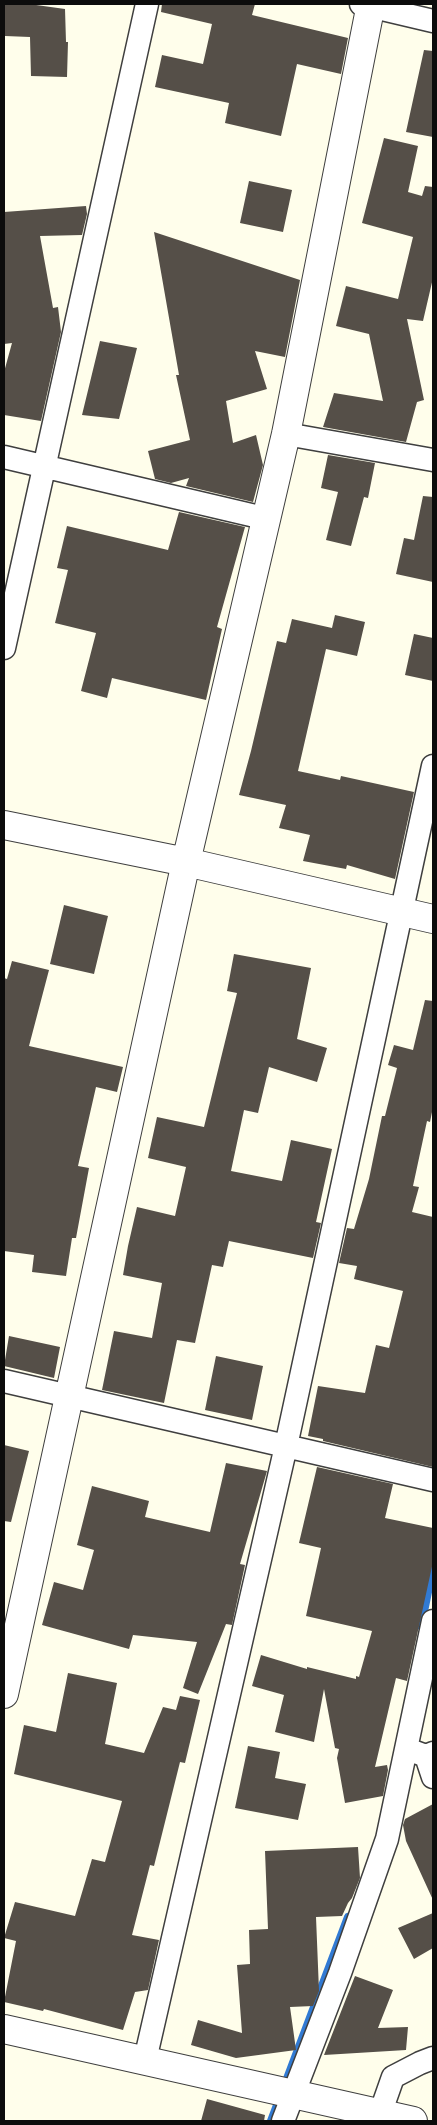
<!DOCTYPE html>
<style>
body{margin:0}
#map{position:relative;width:437px;height:2125px;overflow:hidden;background:#fffeeb;font-family:Lora,serif}
canvas{display:block}
.frame{position:absolute;inset:0;border:5px solid #0c0c0c;pointer-events:none}
</style>
<div id="map">
<canvas width="437" height="2125"></canvas>
<div class="frame"></div>
</div>
<script>
const ctx = document.querySelector('canvas').getContext('2d');
ctx.lineJoin = 'round';
function shape(rows) {
  const path = new Path2D();
  for (const r of rows) {
    path.moveTo(r[0], r[1]);
    for (let i = 2; i < r.length; i += 2) path.lineTo(r[i], r[i + 1]);
  }
  return path;
}
function strokePath(path, color, width, dash) {
  ctx.strokeStyle = color;
  ctx.lineWidth = width;
  ctx.lineCap = dash ? 'butt' : 'round';
  ctx.setLineDash(dash || []);
  ctx.stroke(path);
}
function paint(path, color) {
  ctx.fillStyle = color;
  ctx.fill(path, 'evenodd');
}
const stream = shape([
 [421,1626,433,1568],
 [271,2121,348,1917]
]);
const building = shape([
 [4,4,29,4,65,9,66,42,68,42,67,77,31,76,30,37,5,36],
 [162,4,255,4,252,15,348,38,341,74,297,64,281,136,225,123,229,103,155,87,162,55,203,64,212,24,161,12],
 [424,50,433,51,433,137,406,132],
 [384,138,418,146,408,192,422,196,425,186,433,187,433,278,423,321,407,319,424,400,417,402,406,442,323,427,334,393,383,401,369,334,336,326,346,286,398,299,413,237,362,223],
 [249,181,292,190,283,232,240,223],
 [86,206,87,214,82,235,40,236,53,308,58,307,61,332,41,421,4,415,4,372,12,343,4,344,4,212],
 [154,232,300,280,285,357,255,351,267,389,226,401,233,443,256,435,263,465,253,502,186,486,189,478,171,483,155,479,148,451,190,440,176,375,179,375],
 [100,341,137,348,119,419,82,415],
 [328,455,375,463,368,498,364,497,351,546,326,540,338,492,321,488],
 [423,496,433,497,433,582,396,574,404,538,414,540],
 [179,512,245,527,217,627,222,629,206,700,112,678,107,698,81,691,96,633,55,623,68,570,57,568,67,526,168,550],
 [335,615,365,622,357,656,326,649,298,771,340,780,341,776,414,792,395,879,347,865,346,869,303,861,310,835,279,828,286,805,239,795,251,751,277,641,286,643,292,619,332,628],
 [414,634,433,638,433,681,405,675],
 [64,905,108,916,94,974,50,964],
 [234,954,311,968,297,1039,327,1048,317,1082,269,1067,258,1113,244,1110,231,1171,282,1181,291,1140,332,1149,316,1222,321,1223,313,1258,229,1241,223,1267,212,1265,195,1343,177,1340,164,1403,102,1390,114,1331,152,1338,162,1283,123,1275,128,1246,137,1207,175,1216,186,1167,148,1158,157,1117,204,1127,237,993,227,991],
 [12,961,49,970,29,1046,123,1067,117,1092,96,1087,78,1166,89,1168,76,1238,72,1238,66,1276,32,1272,34,1255,4,1251,4,978,7,979],
 [425,1000,433,1001,433,1107,430,1122,427,1121,413,1186,419,1187,412,1212,433,1217,433,1467,323,1441,323,1439,308,1436,318,1386,365,1393,376,1345,389,1348,403,1291,354,1279,357,1266,339,1263,347,1228,354,1229,369,1179,382,1116,385,1116,397,1068,388,1065,394,1045,413,1050],
 [9,1336,60,1347,54,1378,4,1366],
 [216,1356,263,1366,252,1420,205,1410],
 [4,1445,29,1451,11,1522,4,1521],
 [226,1463,267,1471,240,1564,245,1565,232,1625,226,1624,198,1694,183,1688,197,1642,133,1635,129,1649,42,1625,54,1582,83,1590,94,1550,77,1545,92,1486,149,1501,145,1517,210,1532],
 [317,1467,393,1484,385,1518,433,1528,433,1562,407,1681,396,1678,375,1767,387,1765,388,1770,383,1796,345,1803,337,1758,339,1749,335,1748,324,1689,314,1742,275,1732,284,1695,252,1686,261,1655,307,1669,307,1667,356,1679,356,1676,359,1677,372,1631,306,1616,321,1548,299,1543],
 [68,1673,117,1683,105,1744,144,1753,163,1707,176,1710,180,1696,200,1700,185,1763,180,1762,154,1866,150,1865,132,1935,159,1940,148,1990,135,1992,123,2030,44,2009,43,2011,4,2002,16,1941,4,1938,15,1902,75,1916,92,1859,105,1862,122,1801,14,1774,24,1725,56,1732],
 [248,1746,280,1752,275,1778,306,1784,298,1820,235,1808],
 [433,1804,433,1900,406,1841,403,1825,405,1819],
 [358,1847,360,1878,352,1898,348,1903,342,1916,316,1917,319,1991,313,2006,290,2007,296,2050,236,2058,191,2045,198,2020,242,2033,237,1965,250,1964,249,1930,268,1929,265,1851],
 [433,1913,433,1948,414,1959,398,1928],
 [355,1976,393,1990,378,2028,408,2027,406,2050,324,2055],
 [207,2099,265,2115,264,2121,201,2121]
]);
const minor = shape([
 [361,4,433,21],
 [286,434,433,460],
 [4,457,268,519],
 [4,648,147,4],
 [4,1381,433,1480],
 [407,1749,426,1756,433,1753],
 [426,1756,433,1777],
 [145,2060,286,1446,433,766],
 [380,2114,393,2077,420,2063,433,2058],
 [283,2121,340,1973,387,1839,433,1621]
]);
const tertiary = shape([
 [4,825,186,862,433,919],
 [4,1694,186,862,286,434,371,4],
 [4,2029,413,2121]
]);
strokePath(stream, '#317ad3', 8);
paint(building, '#554f48');
strokePath(minor, '#3f3f3f', 25);
strokePath(tertiary, '#3f3f3f', 30);
strokePath(minor, '#fff', 22);
strokePath(tertiary, '#fff', 28);
</script>
